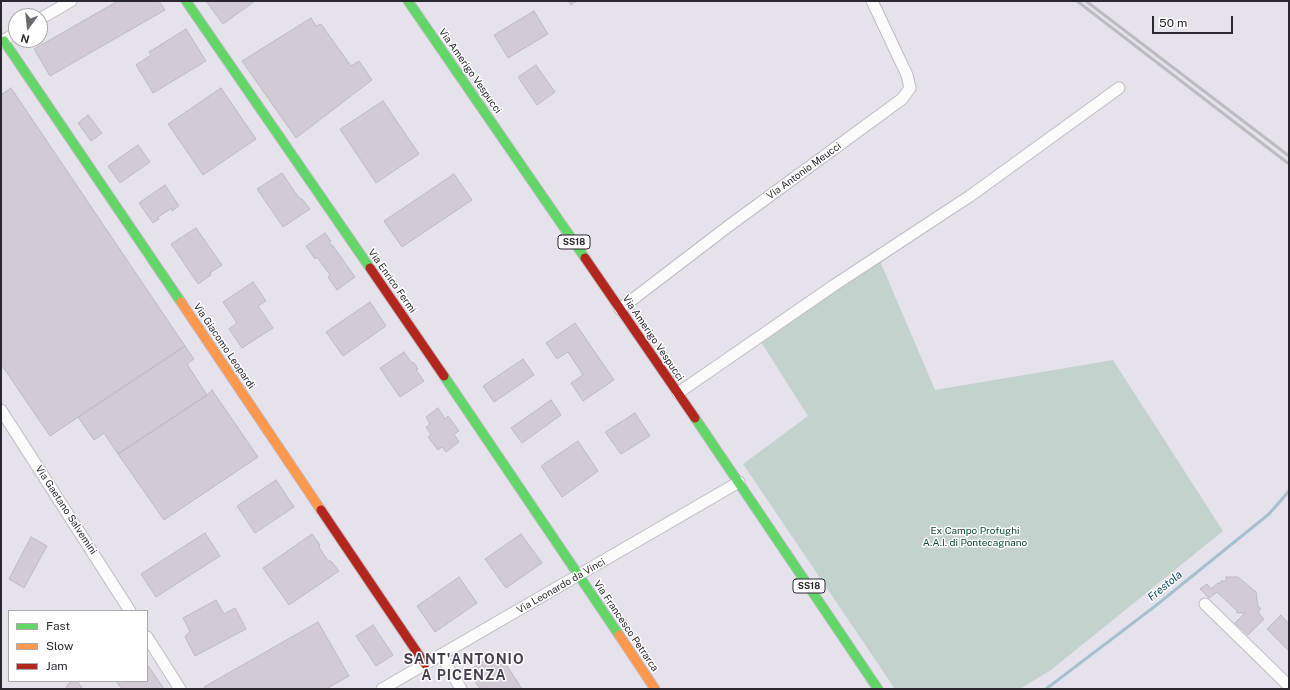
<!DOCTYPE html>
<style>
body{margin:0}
#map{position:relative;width:1290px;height:690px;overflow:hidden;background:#e6e2ec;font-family:"Public Sans",sans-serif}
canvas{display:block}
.frame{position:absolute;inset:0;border:2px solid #2a272e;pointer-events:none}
.legend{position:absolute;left:8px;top:610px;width:140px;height:72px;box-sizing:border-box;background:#fff;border:1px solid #aaa9ab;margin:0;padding:5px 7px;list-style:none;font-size:12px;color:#2a272e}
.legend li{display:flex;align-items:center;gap:8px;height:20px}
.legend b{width:20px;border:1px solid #aaa9ab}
.north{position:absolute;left:8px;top:8px;width:40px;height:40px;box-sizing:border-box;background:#fff;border:1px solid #aaa9ab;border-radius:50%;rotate:195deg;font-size:11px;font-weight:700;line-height:16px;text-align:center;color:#2a272e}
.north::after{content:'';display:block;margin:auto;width:14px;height:18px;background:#6c6870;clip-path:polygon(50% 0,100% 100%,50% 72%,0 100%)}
.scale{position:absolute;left:1152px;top:16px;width:81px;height:18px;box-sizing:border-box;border:2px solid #2a272e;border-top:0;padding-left:5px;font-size:12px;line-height:14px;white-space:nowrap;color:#2a272e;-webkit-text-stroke:3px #fff;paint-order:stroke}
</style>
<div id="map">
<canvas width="1290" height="690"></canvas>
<div class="frame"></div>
<ul class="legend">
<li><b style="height:5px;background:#63d668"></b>Fast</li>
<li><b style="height:5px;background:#ff974d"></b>Slow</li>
<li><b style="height:5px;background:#b3261e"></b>Jam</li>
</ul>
<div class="north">N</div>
<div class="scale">50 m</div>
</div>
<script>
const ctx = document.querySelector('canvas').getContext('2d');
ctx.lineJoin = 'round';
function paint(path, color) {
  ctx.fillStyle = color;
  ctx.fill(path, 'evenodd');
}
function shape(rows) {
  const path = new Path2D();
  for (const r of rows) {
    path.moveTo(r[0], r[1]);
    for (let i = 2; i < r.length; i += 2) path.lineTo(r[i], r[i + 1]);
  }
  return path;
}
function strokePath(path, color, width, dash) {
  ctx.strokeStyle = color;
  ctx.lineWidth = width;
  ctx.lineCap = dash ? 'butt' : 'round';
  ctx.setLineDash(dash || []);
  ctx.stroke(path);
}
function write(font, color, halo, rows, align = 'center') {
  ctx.font = font + ' "Public Sans",sans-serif';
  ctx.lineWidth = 3;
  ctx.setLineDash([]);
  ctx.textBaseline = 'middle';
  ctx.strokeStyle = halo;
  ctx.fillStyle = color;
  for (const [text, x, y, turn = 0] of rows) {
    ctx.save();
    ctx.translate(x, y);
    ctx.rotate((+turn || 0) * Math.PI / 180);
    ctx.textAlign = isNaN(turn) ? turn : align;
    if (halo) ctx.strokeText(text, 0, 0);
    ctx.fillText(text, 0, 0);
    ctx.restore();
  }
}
const green = shape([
 [880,261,935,390,1113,360,1223,531,1051,670,1020,689,895,689,743,464,808,416,761,342]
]);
const stream = shape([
 [1046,689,1154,607,1269,514,1289,491]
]);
const building = shape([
 [118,1,159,1,165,10,50,76,34,49,118,1],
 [206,1,255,1,223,24,206,1],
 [568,1,577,1,571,5,568,1],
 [534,11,548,34,508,58,494,35,534,11],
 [311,18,316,26,321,24,351,66,359,61,372,80,296,138,242,61,311,18],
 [186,29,206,61,153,93,136,65,151,55,149,52,186,29],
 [536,65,555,92,537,105,518,77,536,65],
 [11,88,185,346,50,436,1,364,1,95,11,88],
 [221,88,256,139,203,175,168,124,221,88],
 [383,101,419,154,376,183,340,129,383,101],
 [88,115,102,133,91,141,78,123,88,115],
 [138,145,150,162,120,183,108,166,138,145],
 [282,173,299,198,302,199,310,209,283,227,257,189,282,173],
 [454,174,472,200,402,247,384,221,454,174],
 [165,185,179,206,172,211,172,208,158,217,159,219,153,223,139,203,165,185],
 [196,228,222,265,210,273,211,275,198,284,171,244,196,228],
 [325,233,331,241,329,243,333,246,355,277,337,290,328,277,330,275,317,257,315,259,306,246,325,233],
 [253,282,266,301,258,306,273,328,242,348,229,329,237,323,223,302,253,282],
 [370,302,386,326,343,356,326,332,370,302],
 [575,323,614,380,583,401,571,383,583,375,568,352,557,359,546,343,575,323],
 [185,346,194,359,187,364,207,395,118,454,104,433,94,440,78,417,185,346],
 [404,352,411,362,414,363,417,367,416,368,418,369,416,370,424,381,400,397,380,368,404,352],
 [523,359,534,375,494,402,483,386,523,359],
 [212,390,258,457,164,520,118,454,207,395,212,390],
 [551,400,561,415,522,443,511,428,551,400],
 [438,408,445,419,448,416,459,431,454,434,459,442,446,452,442,447,438,450,428,437,431,435,426,427,430,424,426,417,438,408],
 [635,413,650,436,621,454,605,432,635,413],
 [578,441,598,471,562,497,541,466,578,441],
 [276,480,294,507,255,533,237,506,276,480],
 [205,533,220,556,156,597,141,574,205,533],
 [312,534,320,545,319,547,328,561,331,561,339,571,289,605,263,568,312,534],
 [521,534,542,563,506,588,485,559,521,534],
 [31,537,47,546,24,588,9,579,31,537],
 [459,577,477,603,435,632,417,606,459,577],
 [1226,577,1238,577,1256,592,1258,606,1261,609,1258,612,1264,619,1248,635,1235,623,1245,613,1237,613,1237,611,1217,592,1209,598,1200,589,1207,584,1211,589,1218,583,1221,583,1221,581,1226,581,1226,577],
 [216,600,224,614,235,608,246,629,195,656,185,637,190,631,183,618,216,600],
 [1281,615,1289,624,1289,651,1267,629,1281,615],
 [318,622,349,676,326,689,205,689,204,687,318,622],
 [373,625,393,655,376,666,356,636,373,625],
 [498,652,522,689,480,689,468,671,498,652],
 [147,664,164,689,122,689,116,681,147,681,147,664],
 [71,681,77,681,83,689,65,689,71,681]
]);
const street = shape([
 [40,19,71,1],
 [1,42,16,33],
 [620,309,730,225,902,99,910,88,907,75,872,1],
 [678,393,833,286,970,196,1119,88],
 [1,410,130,611],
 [1205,604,1289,686],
 [147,637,180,689],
 [441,655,461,689],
 [382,689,739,482]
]);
const fast = shape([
 [186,1,370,268],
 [408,1,585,258],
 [4,41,181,302],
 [444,376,619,635],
 [695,418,878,689]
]);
const slow = shape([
 [181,302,321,510],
 [619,635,655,689]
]);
const jam = shape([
 [585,258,695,418],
 [370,268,444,376],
 [321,510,425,664]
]);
const rail = shape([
 [1077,1,1289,164],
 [1086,1,1289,156]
]);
const shields = [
 [574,242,32],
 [809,586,32]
];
const shieldNames = [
 ["SS18",574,242],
 ["SS18",809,586]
];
const streetNames = [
 ["Via Amerigo Vespucci",470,71,55],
 ["Via Antonio Meucci",804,171,-36],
 ["Via Enrico Fermi",392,281,55],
 ["Via Amerigo Vespucci",653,338,56],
 ["Via Giacomo Leopardi",224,346,56],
 ["Via Gaetano Salvemini",66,510,57],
 ["Via Leonardo da Vinci",561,586,-30],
 ["Via Francesco Petrarca",626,626,56]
];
const parkNames = [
 ["Ex Campo Profughi",975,531],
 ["A.A.I. di Pontecagnano",975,543]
];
const waterNames = [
 ["Frestola",1165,586,-39]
];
const districtNames = [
 ["SANT'ANTONIO",464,660],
 ["A PICENZA",464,676]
];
paint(green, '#c4d2ce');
strokePath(stream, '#a8bfce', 3);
paint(building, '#d2cbd5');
strokePath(building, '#bebac1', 1);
strokePath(street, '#bfbcc4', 13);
strokePath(fast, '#bfbcc4', 11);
strokePath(slow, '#bfbcc4', 11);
strokePath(jam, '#bfbcc4', 11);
strokePath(street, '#fbfbfc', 11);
strokePath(fast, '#63d668', 9);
strokePath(slow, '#ff974d', 9);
strokePath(jam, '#b3261e', 9);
strokePath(rail, '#bdbcbf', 3);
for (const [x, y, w] of shields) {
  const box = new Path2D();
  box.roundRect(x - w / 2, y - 7, w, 14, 3);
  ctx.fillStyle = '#fff';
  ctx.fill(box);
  strokePath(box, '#2a272e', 1);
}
write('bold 9px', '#2a272e', null, shieldNames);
write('10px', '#2a272e', '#fff', streetNames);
write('10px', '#0b4d36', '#fff', parkNames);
write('italic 11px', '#094d67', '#fff', waterNames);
ctx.letterSpacing = '1px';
write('bold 14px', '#453f4f', '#fff', districtNames);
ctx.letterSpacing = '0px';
</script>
